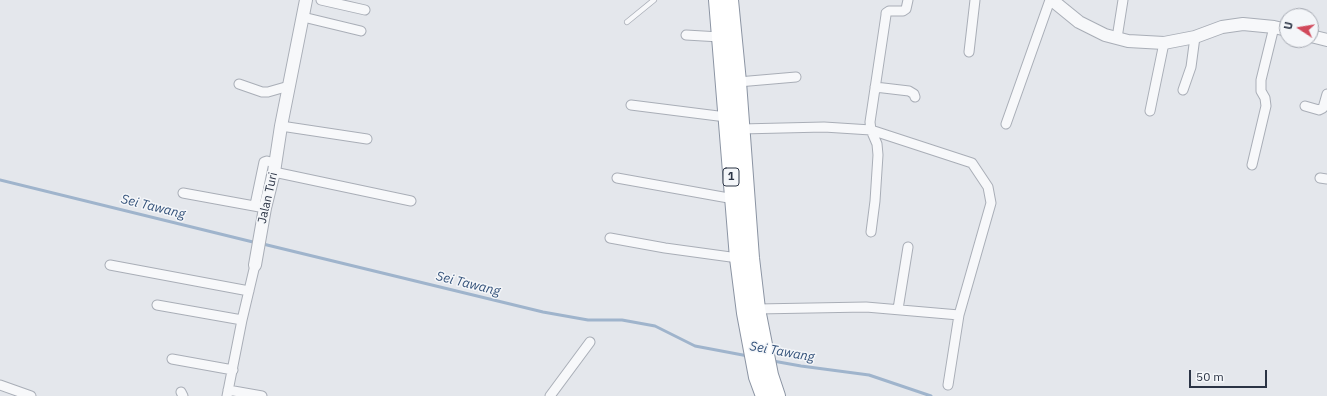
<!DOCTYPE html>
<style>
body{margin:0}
#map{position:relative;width:1327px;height:396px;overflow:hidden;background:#e4e7ec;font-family:"IBM Plex Sans",sans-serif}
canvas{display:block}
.north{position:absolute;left:1279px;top:8px;width:40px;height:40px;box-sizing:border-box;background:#f4f6f9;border:1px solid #a4a8b1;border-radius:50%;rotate:282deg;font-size:11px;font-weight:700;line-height:16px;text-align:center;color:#2b3445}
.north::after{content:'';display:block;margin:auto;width:14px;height:18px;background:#d1495b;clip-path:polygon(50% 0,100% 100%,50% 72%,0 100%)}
.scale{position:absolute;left:1189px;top:370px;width:78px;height:18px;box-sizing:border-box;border:2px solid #2b3445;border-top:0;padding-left:5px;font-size:12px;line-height:14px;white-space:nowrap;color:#2b3445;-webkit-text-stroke:3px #f4f6f9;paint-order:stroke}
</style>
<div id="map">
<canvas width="1327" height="396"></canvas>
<div class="north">U</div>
<div class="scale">50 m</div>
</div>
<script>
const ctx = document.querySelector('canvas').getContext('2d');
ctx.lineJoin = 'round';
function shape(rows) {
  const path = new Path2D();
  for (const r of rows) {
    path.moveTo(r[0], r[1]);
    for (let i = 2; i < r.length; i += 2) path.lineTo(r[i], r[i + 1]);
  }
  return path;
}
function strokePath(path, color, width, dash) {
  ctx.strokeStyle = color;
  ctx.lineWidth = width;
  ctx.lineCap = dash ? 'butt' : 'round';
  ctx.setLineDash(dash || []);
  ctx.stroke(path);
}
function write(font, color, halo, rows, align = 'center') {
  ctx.font = font + ' "IBM Plex Sans",sans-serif';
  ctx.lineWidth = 3;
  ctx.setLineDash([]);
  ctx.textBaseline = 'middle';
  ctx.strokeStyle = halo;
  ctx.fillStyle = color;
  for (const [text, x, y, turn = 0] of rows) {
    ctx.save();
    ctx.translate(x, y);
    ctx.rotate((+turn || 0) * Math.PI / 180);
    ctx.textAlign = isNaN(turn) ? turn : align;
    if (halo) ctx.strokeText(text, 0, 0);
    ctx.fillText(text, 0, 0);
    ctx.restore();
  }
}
const stream = shape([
 [0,180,257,243],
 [263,244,543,312,588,320,622,320,655,326,695,346,748,356],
 [773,361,801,366,869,375,931,396]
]);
const service = shape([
 [627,22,654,0]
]);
const minor = shape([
 [321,0,365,10],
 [303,17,361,31],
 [686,35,720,37],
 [1117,38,1123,0],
 [969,52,975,0],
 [738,82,796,77],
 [239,84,262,92,268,92,289,86],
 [875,87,909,91,914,94,915,97],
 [1183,90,1191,67,1195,37],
 [631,105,726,117],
 [1305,106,1319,110,1323,108,1327,94],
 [1150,111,1164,43],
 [1006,124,1050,0],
 [281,126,367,139],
 [741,129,824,127,871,130,972,163,988,187,991,203,959,315,948,385],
 [1252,165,1266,106,1265,98,1261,91,1261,80,1274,27],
 [274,172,411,201],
 [617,178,734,199],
 [1320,178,1327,179],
 [183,193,265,208],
 [255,205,264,162,267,161,275,163],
 [871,232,875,201,878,155,877,144,871,130,870,122,886,15,886,13,889,11,903,11,906,9,908,0],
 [610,238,665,248,738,258],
 [110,265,249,291],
 [157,305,242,320],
 [757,309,866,307,959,315],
 [898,309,908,247],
 [172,359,233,370],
 [0,385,31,396],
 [228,390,262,396],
 [181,392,183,396],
 [227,396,242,320,255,265],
 [550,396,590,342]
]);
const tertiary = shape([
 [1052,0,1079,22,1105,35,1128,41,1164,43,1195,37,1222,27,1243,24,1274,27,1287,30],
 [1311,36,1327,40],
 [255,265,265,208,274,172,281,126,306,0]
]);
const trunk = shape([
 [717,0,738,258,745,313,757,377,764,396],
 [730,0,738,82,751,258,757,309,770,375,777,396]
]);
const shields = [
 [731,177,16]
];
const shieldNames = [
 ["1",731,177]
];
const streetNames = [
 ["Jalan Turi",268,198,-77]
];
const waterNames = [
 ["Sei Tawang",153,207,14],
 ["Sei Tawang",468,284,14],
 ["Sei Tawang",782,352,10]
];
strokePath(stream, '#9fb4cc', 3);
strokePath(service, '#a9aeb7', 6);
strokePath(minor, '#a9aeb7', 11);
strokePath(tertiary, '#a9aeb7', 14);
strokePath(trunk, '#8b94a3', 18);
strokePath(service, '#f7f8fa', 4.5);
strokePath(minor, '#f7f8fa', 9);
strokePath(tertiary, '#f7f8fa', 12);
strokePath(trunk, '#fff', 16);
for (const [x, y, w] of shields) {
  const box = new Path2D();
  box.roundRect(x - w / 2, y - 9, w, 18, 3);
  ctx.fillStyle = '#f4f6f9';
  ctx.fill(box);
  strokePath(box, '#2b3445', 1);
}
write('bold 11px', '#2b3445', null, shieldNames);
write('12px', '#2b3445', '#f4f6f9', streetNames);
write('italic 13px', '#34527a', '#f4f6f9', waterNames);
</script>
